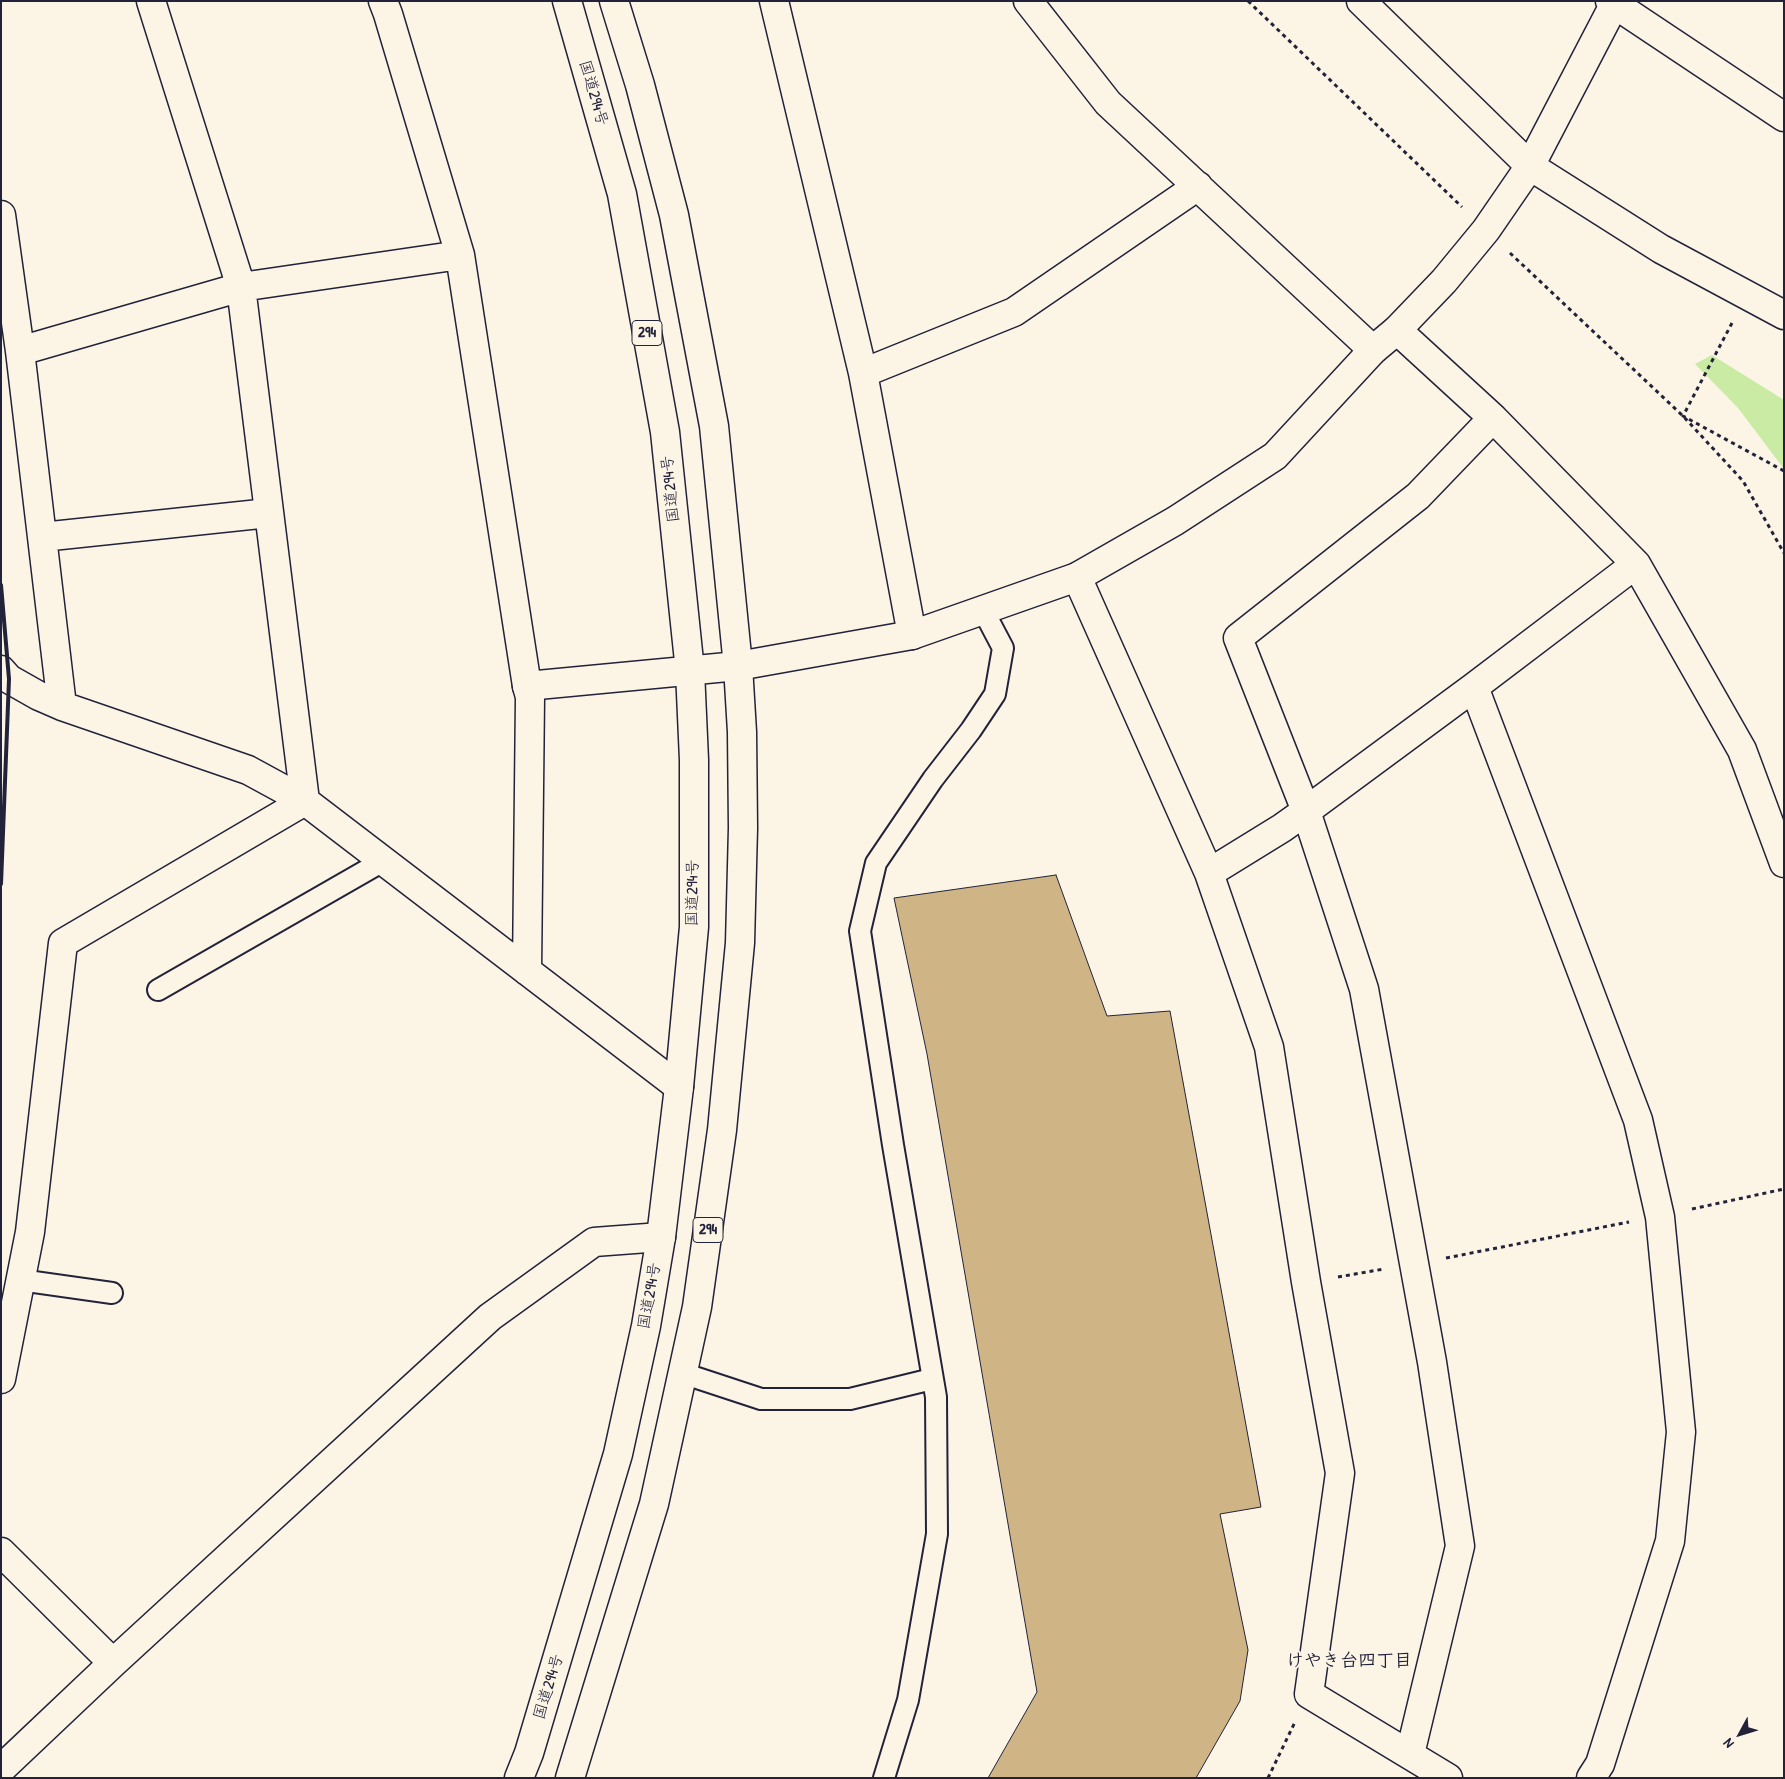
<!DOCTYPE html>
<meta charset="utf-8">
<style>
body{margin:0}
#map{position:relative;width:1785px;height:1779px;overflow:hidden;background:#fcf5e5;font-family:"Patrick Hand",sans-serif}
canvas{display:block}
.frame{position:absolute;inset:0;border:2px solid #22223b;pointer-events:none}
.north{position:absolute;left:1715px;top:1709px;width:50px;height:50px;-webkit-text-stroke:4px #fcf5e5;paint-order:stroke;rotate:231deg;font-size:14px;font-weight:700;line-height:20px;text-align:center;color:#22223b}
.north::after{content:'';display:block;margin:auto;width:18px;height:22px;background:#22223b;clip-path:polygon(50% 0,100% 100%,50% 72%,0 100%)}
</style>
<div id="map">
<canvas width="1785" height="1779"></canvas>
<div class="frame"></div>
<div class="north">N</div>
</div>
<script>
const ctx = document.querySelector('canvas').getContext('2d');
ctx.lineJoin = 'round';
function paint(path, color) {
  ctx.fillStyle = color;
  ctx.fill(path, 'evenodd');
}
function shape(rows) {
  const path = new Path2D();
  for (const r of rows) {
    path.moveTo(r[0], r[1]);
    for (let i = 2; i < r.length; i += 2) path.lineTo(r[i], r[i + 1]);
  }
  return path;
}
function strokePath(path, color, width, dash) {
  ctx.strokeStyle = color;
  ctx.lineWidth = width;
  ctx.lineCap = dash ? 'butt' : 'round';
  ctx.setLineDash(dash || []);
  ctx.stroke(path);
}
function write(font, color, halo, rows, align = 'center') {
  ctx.font = font + ' "Patrick Hand","Klee One",sans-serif';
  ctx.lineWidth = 4;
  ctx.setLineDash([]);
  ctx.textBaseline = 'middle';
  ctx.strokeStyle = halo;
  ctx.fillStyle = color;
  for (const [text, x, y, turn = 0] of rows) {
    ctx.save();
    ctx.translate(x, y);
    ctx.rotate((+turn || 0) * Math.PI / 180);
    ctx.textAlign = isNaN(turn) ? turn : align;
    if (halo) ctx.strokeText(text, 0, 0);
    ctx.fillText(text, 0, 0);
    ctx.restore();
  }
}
const green = shape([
 [1712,355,1784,400,1784,469,1738,408,1695,364]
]);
const building = shape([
 [1056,875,1107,1016,1170,1011,1261,1507,1220,1514,1248,1650,1240,1701,1196,1778,988,1778,1037,1692,927,1054,894,898,1056,875]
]);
const path = shape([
 [1248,1,1462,207],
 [1510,253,1683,416,1743,481,1784,553],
 [1732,323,1683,416,1784,471],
 [1692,1209,1784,1189],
 [1446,1258,1629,1222],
 [1338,1277,1384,1269],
 [1268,1778,1295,1722]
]);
const service = shape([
 [158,990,383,861],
 [20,1280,112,1293],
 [682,1373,761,1399,850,1399,932,1379],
 [884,1778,908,1700,937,1534,936,1397,893,1145,860,931,876,863,933,779,971,730,995,694,1003,648,983,610]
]);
const minor = shape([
 [383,1,388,14,460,255,527,686,530,697,527,971],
 [774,1,863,373,912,635],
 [1028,1,1108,103,1373,350],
 [1610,1,1784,117],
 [1530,166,1616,1],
 [1,215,20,351,62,706],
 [1397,330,1493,418,1636,564,1742,750,1784,863],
 [20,351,241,287,460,255],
 [863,373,1014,312,1198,186],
 [42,537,269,513],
 [1077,577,1209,873,1269,1047,1306,1282,1340,1473,1309,1694,1448,1778],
 [1,670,9,679,39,696,62,706,248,770,305,801,679,1087],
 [1474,687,1638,1120,1660,1217,1681,1432,1670,1541,1600,1764,1591,1778],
 [1209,873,1282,828,1306,811,1474,687,1636,564],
 [1,1379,30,1232,63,943,305,801,241,287,151,1],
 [1,1552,113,1663],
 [1410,1754,1460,1546,1432,1362,1364,989,1306,811,1238,638,1418,496,1493,418],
 [1,1769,113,1663,490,1317,594,1242,661,1237]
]);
const tertiary = shape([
 [1361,1,1530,166,1661,249,1784,315],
 [527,686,738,666,912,635,1077,577,1175,521,1275,456,1373,350,1397,330,1444,281,1486,230,1530,166]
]);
const trunk = shape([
 [519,1778,529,1753,618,1454,646,1326,661,1237,679,1087,694,927,694,760,690,671,665,432,622,194,567,1],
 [570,1778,654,1504,697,1307,722,1130,740,943,743,828,742,732,738,666,714,426,674,215,640,85,614,1]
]);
const rail = shape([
 [1,585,9,679,1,884]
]);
const shields = [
 [647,333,30],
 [708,1230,30]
];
const shieldNames = [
 ["294",647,333],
 ["294",708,1230]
];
const streetNames = [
 ["国道294号",593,93,74],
 ["国道294号",671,489,-96],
 ["国道294号",693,893,-89],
 ["国道294号",650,1296,-80],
 ["国道294号",549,1687,-73]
];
const neighbourhoodNames = [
 ["けやき台四丁目",1349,1661]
];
paint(green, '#c9eba4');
paint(building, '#cfb485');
strokePath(building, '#22223b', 1);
strokePath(service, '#22223b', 24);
strokePath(minor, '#22223b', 31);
strokePath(tertiary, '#22223b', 31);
strokePath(trunk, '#22223b', 31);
strokePath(path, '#22223b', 3, [4, 4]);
strokePath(service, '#fcf5e5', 20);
strokePath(minor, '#fcf5e5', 28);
strokePath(tertiary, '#fcf5e5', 28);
strokePath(trunk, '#fcf5e5', 28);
strokePath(rail, '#22223b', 4);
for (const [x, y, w] of shields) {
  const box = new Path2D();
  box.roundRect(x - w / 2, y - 12.5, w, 25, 4);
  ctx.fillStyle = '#fcf5e5';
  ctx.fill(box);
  strokePath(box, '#22223b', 1);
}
write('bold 15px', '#22223b', null, shieldNames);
write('16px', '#22223b', '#fcf5e5', streetNames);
write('bold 18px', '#22223b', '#fcf5e5', neighbourhoodNames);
</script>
